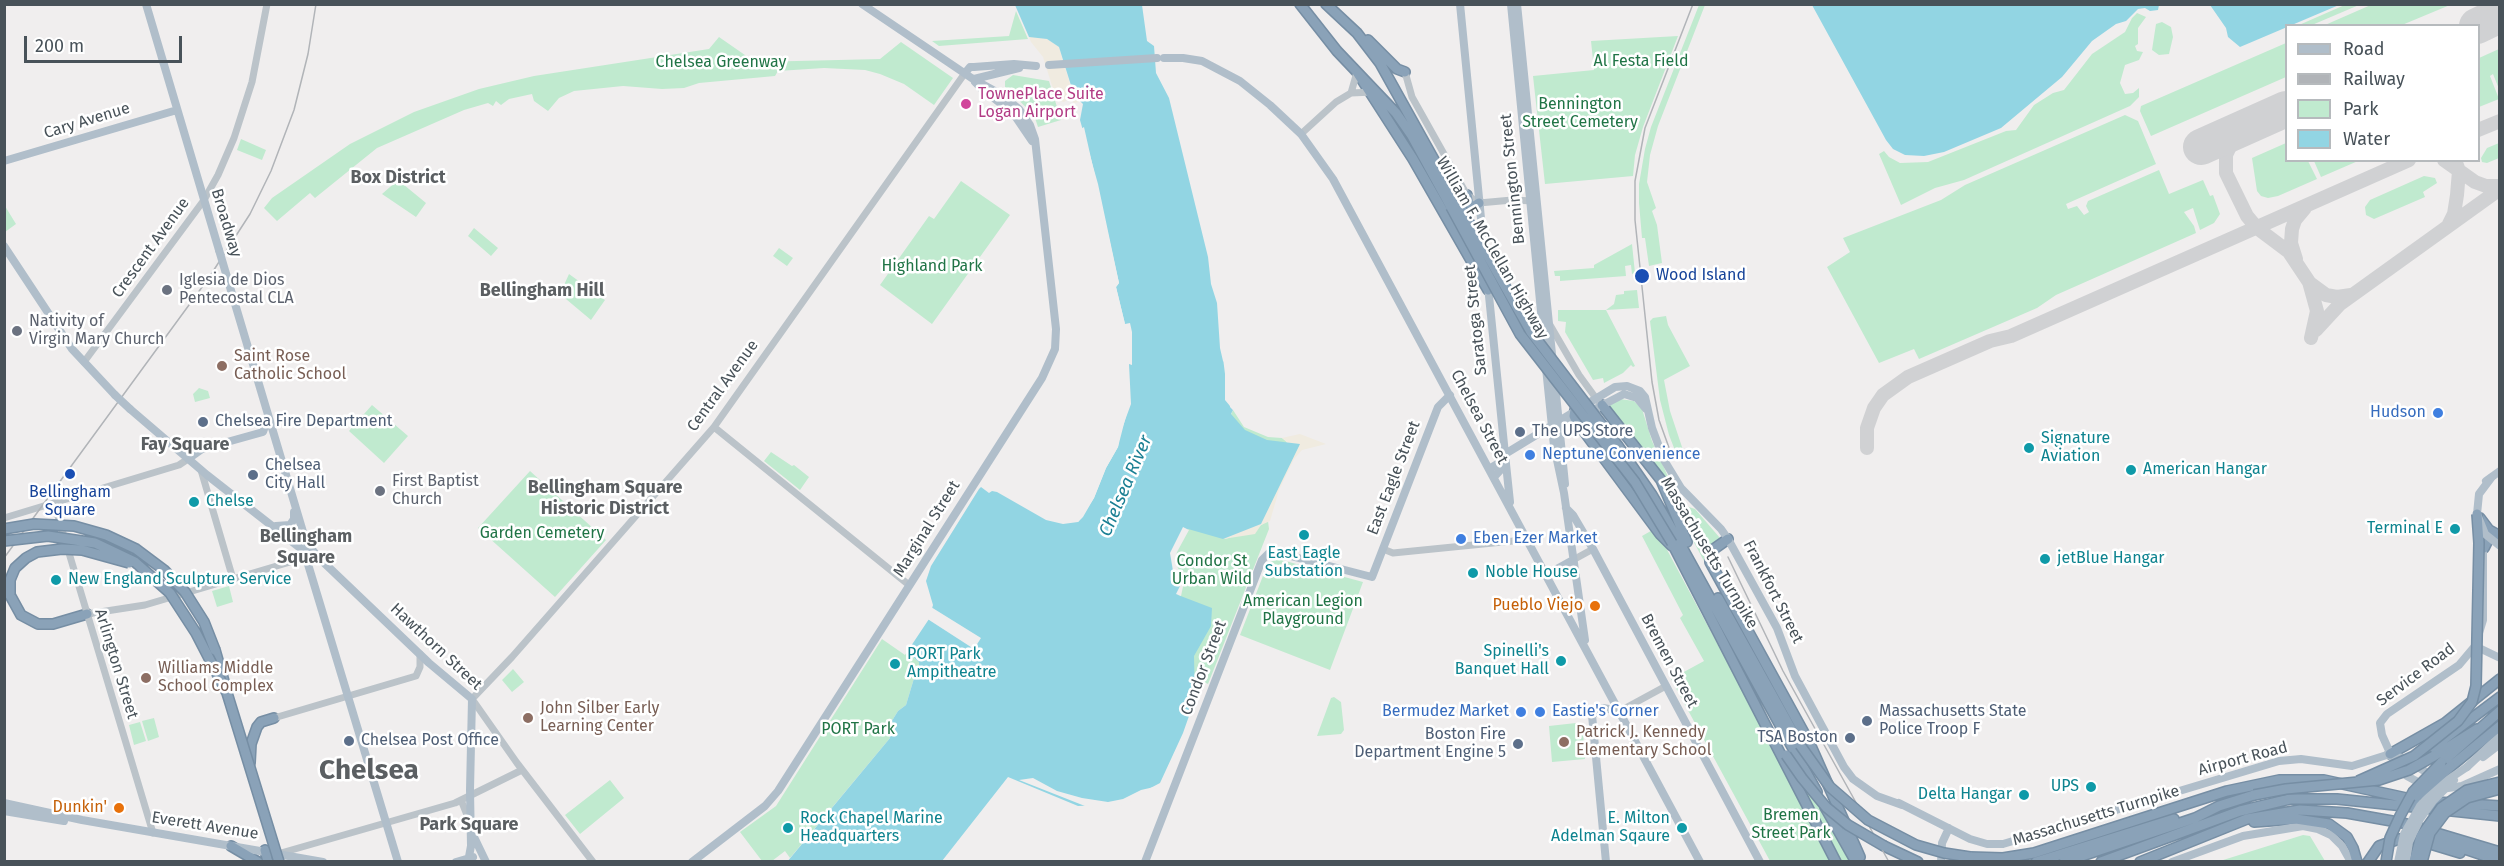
<!DOCTYPE html>
<style>
body{margin:0}
#map{position:relative;width:2504px;height:866px;overflow:hidden;background:#f0eeee;font-family:"Fira Sans",sans-serif}
canvas{display:block}
.frame{position:absolute;inset:0;border:6px solid #485259;pointer-events:none}
.legend{position:absolute;left:2285px;top:24px;width:195px;height:138px;box-sizing:border-box;background:#fff;border:2px solid #b6babd;margin:0;padding:8px 10px;list-style:none;font-size:18px;color:#485259}
.legend li{display:flex;align-items:center;gap:12px;height:30px}
.legend b{width:30px;border:2px solid #b6babd}
.scale{position:absolute;left:24px;top:36px;width:158px;height:27px;box-sizing:border-box;border:3px solid #485259;border-top:0;padding-left:8px;font-size:18px;line-height:21px;white-space:nowrap;color:#485259;-webkit-text-stroke:4px #fff;paint-order:stroke}
</style>
<div id="map">
<canvas width="2504" height="866"></canvas>
<div class="frame"></div>
<ul class="legend">
<li><b style="height:8px;background:#b0beca"></b>Road</li>
<li><b style="height:8px;background:#b1b4b8"></b>Railway</li>
<li><b style="height:16px;background:#c0eacf"></b>Park</li>
<li><b style="height:16px;background:#92d5e3"></b>Water</li>
</ul>
<div class="scale">200 m</div>
</div>
<script>
const ctx = document.querySelector('canvas').getContext('2d');
ctx.lineJoin = 'round';
function paint(path, color) {
  ctx.fillStyle = color;
  ctx.fill(path, 'evenodd');
}
function shape(rows) {
  const path = new Path2D();
  for (const r of rows) {
    path.moveTo(r[0], r[1]);
    for (let i = 2; i < r.length; i += 2) path.lineTo(r[i], r[i + 1]);
  }
  return path;
}
function strokePath(path, color, width, dash) {
  ctx.strokeStyle = color;
  ctx.lineWidth = width;
  ctx.lineCap = dash ? 'butt' : 'round';
  ctx.setLineDash(dash || []);
  ctx.stroke(path);
}
function write(font, color, halo, rows, align = 'center') {
  ctx.font = font + ' "Fira Sans",sans-serif';
  ctx.lineWidth = 5;
  ctx.setLineDash([]);
  ctx.textBaseline = 'middle';
  ctx.strokeStyle = halo;
  ctx.fillStyle = color;
  for (const [text, x, y, turn = 0] of rows) {
    ctx.save();
    ctx.translate(x, y);
    ctx.rotate((+turn || 0) * Math.PI / 180);
    ctx.textAlign = isNaN(turn) ? turn : align;
    if (halo) ctx.strokeText(text, 0, 0);
    ctx.fillText(text, 0, 0);
    ctx.restore();
  }
}
const green = shape([
 [2347,4,2359,5,2312,25,2299,25],
 [2373,4,2450,4,2450,5,2402,25,2325,25],
 [1699,5,1705,5,1658,126,1650,155,1647,182,1656,208,1652,211,1657,225,1662,263,1649,266,1645,238,1642,238,1639,203,1639,184,1645,149,1651,127],
 [1016,11,1028,39,939,46,932,41,1009,36],
 [2137,13,2146,17,2138,28,2138,44,2135,46,2137,51,2143,52,2139,60,2125,65,2120,83,2125,94,2133,93,2139,88,2139,97,2130,106,1964,180,1935,188,1901,205,1879,154,1884,151,1889,157,1900,163,1928,162,2006,131,2016,130,2034,105,2053,93,2064,90,2092,54,2125,32,2132,18],
 [2162,22,2171,27,2173,37,2169,54,2159,55,2152,50,2156,24],
 [1678,36,1643,127,1635,155,1633,176,1545,184,1533,76,1594,70,1591,41],
 [719,37,755,62,880,59,901,42,953,78,934,105,904,84,880,74,865,70,824,68,778,71,775,76,699,83,684,88,662,89,623,86,574,91,559,98,548,111,534,101,532,94,509,99,501,105,496,101,493,106,488,103,464,110,377,148,315,198,310,193,277,221,264,208,272,198,350,144,414,112,479,89,534,76,709,49],
 [2286,43,2286,77,2151,136,2140,111,2141,106],
 [2499,49,2499,89,2493,74,2490,76,2499,99,2479,107,2479,58],
 [1013,75,1049,81,1061,120,1038,127,1034,115,1005,87,1005,81],
 [2125,115,2138,121,2156,164,2066,204,2068,209,2077,206,2084,215,2089,212,2086,206,2088,201,2159,170,2169,194,2203,180,2210,196,2213,195,2220,214,2214,223,2200,230,2193,208,2184,212,2194,226,2196,233,2056,295,2037,308,1919,359,1914,349,1879,363,1827,267,1850,252,1843,238,1941,200,1965,185],
 [241,139,266,150,262,160,237,150],
 [2286,143,2286,160,2308,161,2317,179,2278,196,2268,198,2261,196,2257,191,2252,158],
 [2499,143,2499,158,2487,163,2482,162,2481,158,2487,148],
 [2314,161,2314,160,2358,161,2321,177],
 [2424,176,2435,178,2437,183,2423,192,2425,197,2374,219,2366,215,2365,207,2370,200],
 [398,180,426,203,416,217,382,194],
 [961,181,1010,215,932,324,880,285,929,216,934,219],
 [5,206,16,224,5,232,4,207],
 [474,228,498,248,491,256,468,236],
 [1632,244,1635,273,1632,274,1631,265,1625,266,1626,276,1560,281,1560,276,1555,276,1554,271,1594,268,1594,265],
 [779,248,793,258,787,266,773,256],
 [569,274,605,300,591,320,560,294],
 [1637,290,1639,308,1606,310,1635,366,1633,367,1631,365,1623,373,1604,383,1603,378,1593,380,1565,332,1566,322,1558,321,1558,310,1606,310,1614,304,1616,295,1624,294,1624,291],
 [1666,316,1668,325,1690,366,1664,380,1670,411,1683,450,1676,453,1669,435,1660,400,1650,321,1653,318],
 [199,388,208,391,210,398,195,402,193,394],
 [1620,399,1634,401,1642,409,1652,441,1670,481,1669,488,1607,406],
 [372,405,408,436,384,463,349,431],
 [1233,410,1244,427,1268,437,1282,438,1287,442,1225,539,1251,531,1268,521,1269,529,1208,684,1184,672,1155,587],
 [771,452,792,466,794,465,809,477,800,490,764,461],
 [530,471,606,540,555,597,478,528],
 [1680,504,1695,509,1720,538,1706,550,1704,561,1689,533,1665,546,1779,759,1791,753,1853,861,1770,861,1671,679,1704,661,1680,618,1683,615,1642,536,1679,515,1676,505],
 [1278,559,1363,582,1330,670,1240,635,1268,563],
 [229,586,233,602,217,607,212,591],
 [882,639,905,655,907,652,919,662,920,668,919,673,915,675,906,705,898,711,890,724,888,729,890,738,790,858,785,851,772,861,762,861,740,832,776,806],
 [513,669,524,682,512,692,502,680],
 [1334,697,1341,702,1344,730,1341,734,1317,736,1331,698],
 [154,718,159,737,148,741,142,721],
 [140,722,146,741,134,745,129,725],
 [1576,723,1583,733,1585,759,1552,762,1549,726],
 [610,780,624,798,580,834,565,815],
 [2303,835,2310,836,2325,861,2220,861]
]);
const sand = shape([
 [1033,36,1047,39,1059,47,1070,84,1079,102,1074,103,1070,98,1064,102,1060,101,1055,95,1043,57,1031,42,1029,37],
 [1300,434,1326,444,1302,450,1294,459,1279,490,1270,521,1261,525,1255,534,1223,539,1289,444,1282,438]
]);
const water = shape([
 [1015,5,1142,5,1147,41,1154,46,1156,73,1169,98,1208,257,1211,284,1217,303,1220,348,1223,361,1228,365,1230,407,1233,410,1231,414,1245,430,1267,440,1300,444,1261,524,1223,539,1188,529,1172,561,1181,582,1178,595,1212,608,1211,626,1194,656,1195,699,1183,733,1160,783,1120,804,1078,806,1008,777,942,861,787,862,890,738,888,729,890,724,898,711,906,705,915,675,919,673,919,662,907,652,929,619,933,605,926,581,931,566,979,489,981,487,989,493,992,491,997,492,1046,520,1063,524,1078,522,1094,498,1106,468,1118,447,1120,434,1131,404,1129,364,1132,365,1132,332,1130,323,1125,324,1116,287,1119,283,1098,184,1080,120,1083,104,1074,95,1059,47,1047,39,1029,37],
 [1812,5,2159,5,2158,10,2150,11,2145,8,2138,9,2126,21,2116,24,2092,41,2062,77,2001,128,1944,152,1924,156,1905,155,1893,149,1886,140],
 [2210,5,2339,5,2240,47,2228,37,2226,28]
]);
const pier = shape([
 [1084,127,1119,283,1116,287,1125,324,1121,319,1113,288,1115,283,1095,185,1083,143,1081,129],
 [1223,358,1231,364,1231,397,1235,412,1225,400,1225,374],
 [1126,407,1127,412,1118,447,1106,468,1094,498,1083,517,1078,522,1071,522,1081,515,1091,497,1103,466,1115,446,1117,433],
 [1183,527,1189,530,1177,552,1175,561,1184,582,1181,596,1176,594,1180,586,1173,571,1170,553],
 [931,607,981,638,974,649,926,618],
 [1033,778,1057,791,1082,798,1108,802,1123,799,1141,790,1163,785,1124,805,1090,808,1019,780]
]);
const taxiway = shape([
 [2261,121,2241,132,2232,142,2226,155,2226,173,2247,216,2257,228,2289,252,2309,282,2317,311,2311,338],
 [2478,130,2500,121],
 [2444,160,2475,182,2486,186,2500,186],
 [2449,224,2454,214,2457,195,2459,171,2455,160],
 [2296,259,2291,243,2292,229,2295,220,2305,208],
 [2311,284,2326,295,2337,297,2351,295],
 [2316,330,2340,304,2500,189],
 [1867,448,1867,428,1874,408,1883,395,1908,377,1990,341,2011,336,2409,160]
]);
const runway = shape([
 [2477,26,2500,15],
 [2201,147,2286,109]
]);
const minor = shape([
 [1405,72,1412,97,1467,195,1479,203,1512,200,1534,201],
 [1351,93,1357,72],
 [1301,134,1336,102,1351,93,1373,92],
 [1550,325,1579,375,1598,401],
 [84,362,204,200,218,175,234,138,252,82,267,4],
 [714,427,909,585],
 [201,470,233,579],
 [54,503,153,833],
 [4,518,179,465,188,459],
 [1383,549,1393,553,1513,541,1525,536],
 [1573,560,1593,549],
 [87,614,145,605,307,557],
 [1620,711,1666,686],
 [274,718,416,676,420,667,420,654],
 [461,800,469,820],
 [281,853,455,803,522,770],
 [593,862,517,763,472,699,512,657,714,427,965,73]
]);
const major = shape([
 [146,4,219,250],
 [1460,4,1484,249],
 [1511,4,1545,352],
 [1517,4,1565,484],
 [1164,58,1183,58,1202,61,1240,81,1270,105,1301,134,1333,179,1700,862],
 [1049,65,1157,58],
 [965,73,970,67,974,67,1014,64,1036,66],
 [974,79,1019,68],
 [975,82,981,88,1013,113,1032,141],
 [4,161,177,110],
 [4,246,72,349,115,395],
 [227,277,306,542,319,558,429,663,472,699,470,790,471,846,468,862],
 [1488,286,1506,464,1494,477],
 [1546,368,1554,446,1564,493,1585,640],
 [130,409,207,475,304,551,398,862],
 [1555,426,1570,422,1624,394,1637,398,1646,409],
 [188,459,202,449,263,432,268,418],
 [1506,464,1510,502],
 [1489,469,1499,463,1505,454,1615,387,1627,386,1640,391,1645,397,1652,428,1664,460,1681,488,1721,529,1728,539,1777,628,1795,676,1844,767,1853,779,1877,796,1902,805],
 [2486,481,2500,471],
 [1566,508,1573,515,1593,549,1760,862],
 [276,526,290,525,294,519,294,512],
 [1546,575,1573,560],
 [2475,646,2500,658],
 [1592,715,1606,862],
 [1592,715,1603,708,1620,711],
 [2390,754,2405,759,2434,777],
 [2483,757,2500,744],
 [2467,767,2500,736],
 [2425,786,2407,776,2396,766,2382,735,2380,723,2387,714,2459,665,2475,646,2483,620,2483,542],
 [2441,789,2462,786,2500,769],
 [4,803,82,820,323,862],
 [1899,803,1970,839,1987,844,2003,844,2279,761,2301,759,2352,766,2390,754],
 [4,811,64,821],
 [474,837,486,862],
 [456,862,473,857],
 [692,862,765,806,778,791,1042,378,1055,349,1056,329,1035,139,1030,125,1019,109,1002,95,973,79,862,4],
 [1145,862,1262,560,1269,553,1279,553,1372,577,1438,407,1450,395],
 [1941,862,1942,843,1949,828],
 [2172,862,2243,836,2303,826,2318,829,2331,835,2342,846,2351,862]
]);
const highway = shape([
 [1300,4,1337,51,1396,113,1412,136,1451,207],
 [1326,4,1357,33,1380,63,1458,203],
 [1368,40,1397,69,1405,72],
 [1357,72,1413,159,1488,290],
 [1463,214,1469,204,1467,195],
 [1458,217,1479,203],
 [1602,405,1661,480,1687,542],
 [1575,410,1574,416,1577,422,1660,534,1672,546],
 [1618,446,1652,495,1678,540,1817,792],
 [2480,518,2489,530,2500,536],
 [1728,539,1711,551,1710,562,1810,744,1860,857],
 [1672,543,1836,862],
 [2484,548,2489,538,2496,536],
 [10,595,21,615,38,624,53,624,87,614],
 [1718,598,1800,745],
 [215,650,225,685],
 [2390,754,2445,723,2500,679],
 [2419,755,2439,743,2500,697],
 [2434,756,2477,729],
 [250,763,251,744,257,727,261,722,274,718],
 [2441,763,2500,711],
 [2450,767,2500,726],
 [1825,807,1856,862],
 [2254,822,2296,819,2329,824,2347,837,2353,848,2357,862],
 [2424,835,2500,861],
 [231,846,258,862],
 [1884,846,1918,862],
 [265,850,268,862],
 [1970,857,2003,858,2034,853,2227,791,2279,780,2324,780,2420,801,2500,806],
 [2036,862,2174,819],
 [2064,862,2195,818,2219,806,2254,795],
 [2101,862,2240,811,2290,799,2337,799,2500,816],
 [2140,862,2247,819,2300,810,2347,813,2403,823,2500,852],
 [2368,862,2379,846,2399,839,2417,840,2460,853]
]);
const rail = shape([
 [1672,456,1659,420,1652,382,1635,220,1635,181,1645,128,1693,4],
 [1728,557,1783,671,1889,862],
 [4,558,208,279,250,214,271,171,294,110,308,54,316,4]
]);
const majorBridge = shape([
 [219,250,227,277],
 [115,395,130,409],
 [2491,478,2479,494,2477,514,2485,534,2500,546],
 [2398,862,2404,834,2420,806,2437,787,2467,767],
 [2406,862,2409,842,2420,819,2433,801,2454,780]
]);
const highwayBridge = shape([
 [1458,203,1531,332,1618,446],
 [1451,207,1520,334,1635,482,1672,543],
 [4,529,34,524,74,526,106,535,136,549,164,570,185,592,204,622,215,650],
 [4,541,48,536,95,543,135,562,170,593,196,633,227,693,279,862],
 [10,595,10,580,15,568,26,558,37,552,62,549,82,550,129,563],
 [1800,745,1830,787,1868,820,1916,845,1944,853,1970,857],
 [1786,755,1802,778,1826,807,1848,825,1884,846],
 [2358,781,2414,756,2458,721,2472,702,2476,686,2479,543,2477,514],
 [2254,795,2286,789,2379,780,2409,770,2434,756],
 [2417,796,2450,767],
 [2386,862,2390,838,2400,816,2413,792,2441,763],
 [2414,862,2421,836,2441,808,2467,790,2500,782],
 [2422,862,2430,833,2445,813,2467,798,2500,789]
]);
const markers = [
 [966,104,6,"#d1479c"],
 [1642,276,8,"#1a4fb4"],
 [167,290,6,"#6b7280"],
 [17,331,6,"#6b7280"],
 [222,366,6,"#8d6e63"],
 [2438,413,6,"#3f7fe0"],
 [203,422,6,"#5c6f8a"],
 [1520,432,6,"#5c6f8a"],
 [2029,448,6,"#0f9aa8"],
 [1530,455,6,"#3f7fe0"],
 [2131,470,6,"#0f9aa8"],
 [70,474,6,"#1a4fb4"],
 [253,475,6,"#5c6f8a"],
 [380,491,6,"#6b7280"],
 [194,502,6,"#0f9aa8"],
 [2455,529,6,"#0f9aa8"],
 [1304,535,6,"#0f9aa8"],
 [1461,539,6,"#3f7fe0"],
 [2045,559,6,"#0f9aa8"],
 [1473,573,6,"#0f9aa8"],
 [56,580,6,"#0f9aa8"],
 [1595,606,6,"#e8710a"],
 [1561,661,6,"#0f9aa8"],
 [895,664,6,"#0f9aa8"],
 [146,678,6,"#8d6e63"],
 [1521,712,6,"#3f7fe0"],
 [1540,712,6,"#3f7fe0"],
 [528,718,6,"#8d6e63"],
 [1867,721,6,"#5c6f8a"],
 [1850,738,6,"#5c6f8a"],
 [349,741,6,"#5c6f8a"],
 [1564,742,6,"#8d6e63"],
 [1518,744,6,"#5c6f8a"],
 [2091,787,6,"#0f9aa8"],
 [2024,795,6,"#0f9aa8"],
 [119,808,6,"#e8710a"],
 [788,828,6,"#0f9aa8"],
 [1682,828,6,"#0f9aa8"]
];
const parkNames = [
 ["Al Festa Field",1641,62],
 ["Chelsea Greenway",721,63],
 ["Bennington",1580,105],
 ["Street Cemetery",1580,123],
 ["Highland Park",932,267],
 ["Garden Cemetery",542,534],
 ["Condor St",1212,562],
 ["Urban Wild",1212,580],
 ["American Legion",1303,602],
 ["Playground",1303,620],
 ["PORT Park",858,730],
 ["Bremen",1791,816],
 ["Street Park",1791,834]
];
const hotelNames = [
 ["TownePlace Suite",978,95],
 ["Logan Airport",978,113]
];
const streetNames = [
 ["Cary Avenue",87,121,-17],
 ["Bennington Street",1513,179,-96],
 ["Broadway",226,223,73],
 ["Crescent Avenue",151,248,-54],
 ["William F. McClellan Highway",1492,248,60],
 ["Saratoga Street",1476,320,-96],
 ["Central Avenue",723,386,-54],
 ["Chelsea Street",1479,417,62],
 ["East Eagle Street",1394,478,-69],
 ["Marginal Street",927,529,-58],
 ["Massachusetts Turnpike",1709,553,59],
 ["Frankfort Street",1773,592,63],
 ["Hawthorn Street",436,647,43],
 ["Bremen Street",1669,661,62],
 ["Arlington Street",116,664,73],
 ["Condor Street",1204,668,-69],
 ["Service Road",2416,675,-37],
 ["Airport Road",2243,759,-15],
 ["Massachusetts Turnpike",2096,816,-17],
 ["Everett Avenue",205,826,9]
];
const transitNames = [
 ["Wood Island",1656,276],
 ["Bellingham",70,493,"center"],
 ["Square",70,511,"center"]
];
const worshipNames = [
 ["Iglesia de Dios",179,281],
 ["Pentecostal CLA",179,299],
 ["Nativity of",29,322],
 ["Virgin Mary Church",29,340],
 ["First Baptist",392,482],
 ["Church",392,500]
];
const educationNames = [
 ["Saint Rose",234,357],
 ["Catholic School",234,375],
 ["Williams Middle",158,669],
 ["School Complex",158,687],
 ["John Silber Early",540,709],
 ["Learning Center",540,727],
 ["Patrick J. Kennedy",1576,733],
 ["Elementary School",1576,751]
];
const shopNames = [
 ["Hudson",2426,413,"right"],
 ["Neptune Convenience",1542,455],
 ["Eben Ezer Market",1473,539],
 ["Bermudez Market",1509,712,"right"],
 ["Eastie's Corner",1552,712]
];
const serviceNames = [
 ["Chelsea Fire Department",215,422],
 ["The UPS Store",1532,432],
 ["Chelsea",265,466],
 ["City Hall",265,484],
 ["Massachusetts State",1879,712],
 ["Police Troop F",1879,730],
 ["Boston Fire",1506,735,"right"],
 ["Department Engine 5",1506,753,"right"],
 ["TSA Boston",1838,738,"right"],
 ["Chelsea Post Office",361,741]
];
const cultureNames = [
 ["Signature",2041,439],
 ["Aviation",2041,457],
 ["American Hangar",2143,470],
 ["Chelse",206,502],
 ["Terminal E",2443,529,"right"],
 ["East Eagle",1304,554,"center"],
 ["Substation",1304,572,"center"],
 ["jetBlue Hangar",2057,559],
 ["Noble House",1485,573],
 ["New England Sculpture Service",68,580],
 ["Spinelli's",1549,652,"right"],
 ["Banquet Hall",1549,670,"right"],
 ["PORT Park",907,655],
 ["Ampitheatre",907,673],
 ["UPS",2079,787,"right"],
 ["Delta Hangar",2012,795,"right"],
 ["Rock Chapel Marine",800,819],
 ["Headquarters",800,837],
 ["E. Milton",1670,819,"right"],
 ["Adelman Sqaure",1670,837,"right"]
];
const foodNames = [
 ["Pueblo Viejo",1583,606],
 ["Dunkin'",107,808]
];
const neighbourhoodNames = [
 ["Box District",398,178],
 ["Bellingham Hill",542,291],
 ["Fay Square",185,445],
 ["Bellingham Square",605,488],
 ["Historic District",605,509],
 ["Bellingham",306,537],
 ["Square",306,558],
 ["Park Square",469,825]
];
const waterNames = [
 ["Chelsea River",1126,486,-67]
];
const townNames = [
 ["Chelsea",369,771]
];
paint(green, '#c0eacf');
paint(sand, '#f0ebe0');
paint(water, '#92d5e3');
paint(pier, '#f0eeee');
strokePath(taxiway, '#d0d1d3', 14);
strokePath(runway, '#d0d1d3', 36);
strokePath(highway, '#768ea4', 12);
strokePath(minor, '#bbc3c9', 7);
strokePath(major, '#b0beca', 8);
strokePath(highway, '#8aa2b8', 9);
strokePath(rail, '#b1b4b8', 1.5);
strokePath(highwayBridge, '#768ea4', 12, []);
strokePath(majorBridge, '#b0beca', 8);
strokePath(highwayBridge, '#8aa2b8', 9);
for (const [x, y, r, color] of markers) {
  const dot = new Path2D();
  dot.arc(x, y, r, 0, 2 * Math.PI);
  ctx.fillStyle = color;
  ctx.fill(dot);
  strokePath(dot, '#fff', 2);
}
write('16px', '#207446', '#fff', parkNames);
write('16px', '#b23c85', '#fff', hotelNames, 'left');
write('16px', '#485259', '#fff', streetNames);
write('16px', '#164399', '#fff', transitNames, 'left');
write('16px', '#5b616d', '#fff', worshipNames, 'left');
write('16px', '#785e54', '#fff', educationNames, 'left');
write('16px', '#366cbe', '#fff', shopNames, 'left');
write('16px', '#4e5e75', '#fff', serviceNames, 'left');
write('16px', '#0d838f', '#fff', cultureNames, 'left');
write('16px', '#c56008', '#fff', foodNames, 'right');
write('bold 18px', '#5b5f62', '#fff', neighbourhoodNames);
write('italic 18px', '#1a7f93', '#fff', waterNames);
write('bold 28px', '#5b5f62', '#fff', townNames);
</script>
